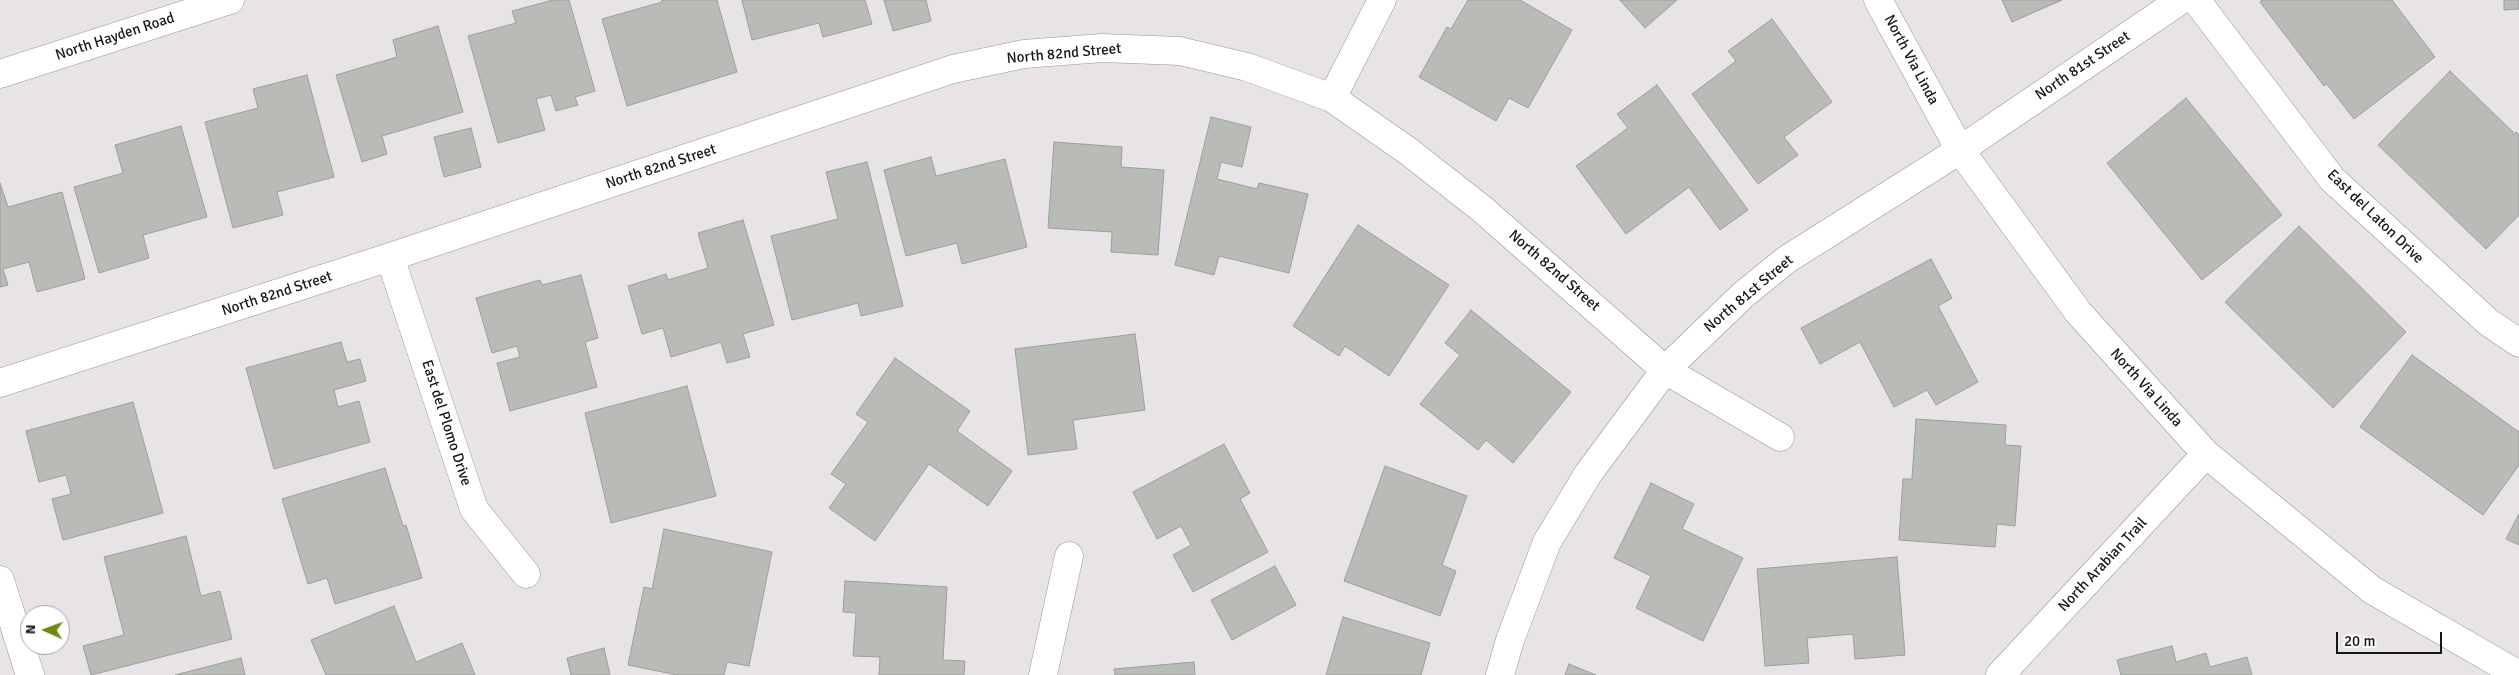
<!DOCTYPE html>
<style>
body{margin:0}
#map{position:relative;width:2519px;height:675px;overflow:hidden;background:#e7e3e7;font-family:Signika,sans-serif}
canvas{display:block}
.north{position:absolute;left:20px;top:605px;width:50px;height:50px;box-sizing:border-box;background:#fff;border:1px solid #a3a2a3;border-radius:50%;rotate:272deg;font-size:14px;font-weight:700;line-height:20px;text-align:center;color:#181718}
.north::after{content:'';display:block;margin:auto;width:18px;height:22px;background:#6d8d10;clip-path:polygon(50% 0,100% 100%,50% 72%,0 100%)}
.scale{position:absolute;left:2336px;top:632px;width:106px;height:22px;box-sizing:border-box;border:2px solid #181718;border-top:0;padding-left:6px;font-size:15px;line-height:18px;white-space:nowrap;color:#181718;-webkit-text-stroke:4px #fff;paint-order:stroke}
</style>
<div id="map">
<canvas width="2519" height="675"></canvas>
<div class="north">N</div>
<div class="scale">20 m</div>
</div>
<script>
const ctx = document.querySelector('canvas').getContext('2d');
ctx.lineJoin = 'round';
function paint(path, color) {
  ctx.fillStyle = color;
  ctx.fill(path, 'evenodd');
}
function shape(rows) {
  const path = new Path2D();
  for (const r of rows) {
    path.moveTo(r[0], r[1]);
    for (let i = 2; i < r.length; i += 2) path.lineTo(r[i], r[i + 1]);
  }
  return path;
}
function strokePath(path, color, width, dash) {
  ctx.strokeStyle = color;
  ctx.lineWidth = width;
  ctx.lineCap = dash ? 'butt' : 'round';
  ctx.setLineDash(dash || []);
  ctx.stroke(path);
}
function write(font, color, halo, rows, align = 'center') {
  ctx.font = font + ' Signika,sans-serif';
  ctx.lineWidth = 5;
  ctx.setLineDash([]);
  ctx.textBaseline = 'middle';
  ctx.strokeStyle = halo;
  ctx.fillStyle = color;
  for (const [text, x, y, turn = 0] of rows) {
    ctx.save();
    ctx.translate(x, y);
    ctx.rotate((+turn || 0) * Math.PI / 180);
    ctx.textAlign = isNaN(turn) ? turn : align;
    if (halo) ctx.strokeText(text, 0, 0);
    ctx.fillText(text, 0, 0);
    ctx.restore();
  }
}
const building = shape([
 [553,0,569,0,595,91,575,97,578,105,556,111,551,95,536,99,545,130,498,143,468,36,516,23,512,11,553,0],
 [662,0,717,0,737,72,627,106,602,19,662,2,662,0],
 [742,0,865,0,872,24,823,37,819,23,752,40,742,0],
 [884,0,926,0,931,21,893,31,884,0],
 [1468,0,1520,0,1572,30,1528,108,1509,98,1496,121,1419,77,1447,27,1451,29,1468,0],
 [1620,0,1677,0,1645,28,1620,0],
 [2002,0,2062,0,2012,22,2002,0],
 [2262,0,2392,0,2435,57,2354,119,2327,84,2324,86,2260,2,2262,0],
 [2504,0,2519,0,2519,9,2504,10,2504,0],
 [1772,19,1832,102,1784,137,1798,155,1758,184,1692,94,1736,61,1728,51,1772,19],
 [438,26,463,112,382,136,387,154,362,162,336,75,397,57,393,40,438,26],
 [2450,71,2515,134,2516,132,2519,135,2519,215,2486,249,2378,145,2450,71],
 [307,75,334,177,277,192,283,215,233,228,205,122,258,108,253,89,307,75],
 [1657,85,1748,210,1720,230,1689,187,1626,234,1576,166,1628,128,1617,114,1657,85],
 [2186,98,2282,215,2202,280,2107,163,2186,98],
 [1211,117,1251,127,1242,167,1221,162,1217,179,1257,189,1259,183,1308,194,1289,273,1219,256,1214,275,1175,265,1211,117],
 [181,126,207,217,143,235,149,258,99,273,74,187,123,173,115,145,181,126],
 [471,128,481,167,444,177,434,137,471,128],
 [1054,142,1122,147,1121,167,1164,170,1158,255,1111,252,1112,232,1048,228,1054,142],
 [931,157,936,176,1005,159,1027,247,962,264,957,243,906,256,884,170,931,157],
 [867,162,903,306,861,316,858,303,792,320,771,236,838,219,826,172,867,162],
 [0,183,8,207,62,192,85,279,37,292,29,262,3,269,8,285,0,287,0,183],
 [743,220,774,325,743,334,750,357,727,363,721,342,671,357,663,328,642,334,628,286,666,274,668,280,708,268,698,233,743,220],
 [1358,225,1449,285,1389,376,1345,346,1339,356,1293,326,1358,225],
 [2299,226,2406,332,2333,408,2225,302,2299,226],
 [1931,259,1952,298,1938,306,1978,382,1936,405,1927,390,1894,407,1860,342,1820,364,1801,328,1931,259],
 [581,275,598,338,585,342,597,387,510,411,497,363,520,357,517,346,492,353,476,298,540,280,542,285,581,275],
 [1471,310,1571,392,1513,463,1486,440,1478,450,1420,404,1460,355,1445,343,1471,310],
 [1135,334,1145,410,1073,420,1077,449,1028,455,1015,349,1135,334],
 [341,342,347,362,360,359,366,381,334,390,338,407,359,401,370,442,274,469,246,368,341,342],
 [2412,355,2519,432,2519,465,2483,515,2360,427,2412,355],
 [895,358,970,411,957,431,1012,471,988,506,929,464,875,541,829,508,846,484,831,474,868,422,856,414,895,358],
 [687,386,716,496,611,523,585,413,687,386],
 [133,402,163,513,63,540,52,499,71,494,66,475,39,482,26,431,133,402],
 [1916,419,2006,425,2005,445,2021,446,2015,526,1997,524,1995,547,1899,540,1903,479,1912,479,1916,419],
 [1224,444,1250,493,1240,499,1268,552,1193,592,1173,555,1191,545,1181,526,1157,539,1133,492,1224,444],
 [1385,466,1467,496,1442,565,1456,571,1440,616,1344,581,1385,466],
 [385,468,403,526,406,525,422,578,335,604,327,578,308,584,282,499,385,468],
 [1651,483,1694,504,1682,529,1743,558,1703,641,1636,608,1651,576,1614,558,1651,483],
 [2519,514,2519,545,2506,539,2519,514],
 [664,529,772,552,749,666,727,662,724,675,677,675,628,665,644,587,652,589,664,529],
 [186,536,201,596,220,591,232,639,91,675,83,646,124,635,104,557,186,536],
 [1897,557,1905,655,1855,659,1853,634,1807,638,1809,663,1765,666,1757,569,1897,557],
 [1275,566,1296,605,1232,640,1211,600,1275,566],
 [845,581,947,587,943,660,965,661,964,675,879,675,880,657,853,656,856,613,843,612,845,581],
 [394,606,416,662,462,643,475,675,326,675,311,640,394,606],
 [1343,617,1430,643,1421,675,1326,675,1343,617],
 [2172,646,2176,662,2206,653,2210,667,2247,657,2252,675,2121,675,2117,660,2172,646],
 [604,648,610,675,571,675,567,658,604,648],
 [241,658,245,675,175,675,241,658],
 [1194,662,1195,675,1115,675,1114,669,1194,662],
 [1569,664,1596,675,1565,675,1569,664]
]);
const street = shape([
 [2196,0,2332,179,2488,322,2519,343],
 [1332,98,1382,0],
 [390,257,474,509,526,574],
 [0,383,390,257,953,69,1024,54,1102,48,1180,51,1247,67,1332,98,1408,151,1482,209,1665,370,1780,437],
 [0,580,30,675],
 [1043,675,1069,556],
 [1500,675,1510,640,1547,542,1588,474,1665,370,1743,295,1786,260,1960,150,2181,0]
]);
const secondary = shape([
 [1878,0,1960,150,2078,312,2206,454,2372,590,2519,675],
 [0,74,230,0],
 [2000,675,2206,454]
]);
const streetNames = [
 ["North Hayden Road",115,37,-18],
 ["North 82nd Street",1064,54,-5],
 ["North Via Linda",1911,60,62],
 ["North 81st Street",2083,66,-34],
 ["North 82nd Street",661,167,-18],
 ["East del Laton Drive",2375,217,44],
 ["North 82nd Street",1554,271,41],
 ["North 82nd Street",277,294,-18],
 ["North 81st Street",1749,294,-40],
 ["North Via Linda",2146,388,48],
 ["East del Plomo Drive",446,423,72],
 ["North Arabian Trail",2103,565,-47]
];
paint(building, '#b9bbb6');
strokePath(building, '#9c9e9a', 1);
strokePath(street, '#969396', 29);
strokePath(secondary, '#969396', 29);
strokePath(street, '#fff', 28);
strokePath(secondary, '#fff', 28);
write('15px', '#181718', '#fff', streetNames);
</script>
